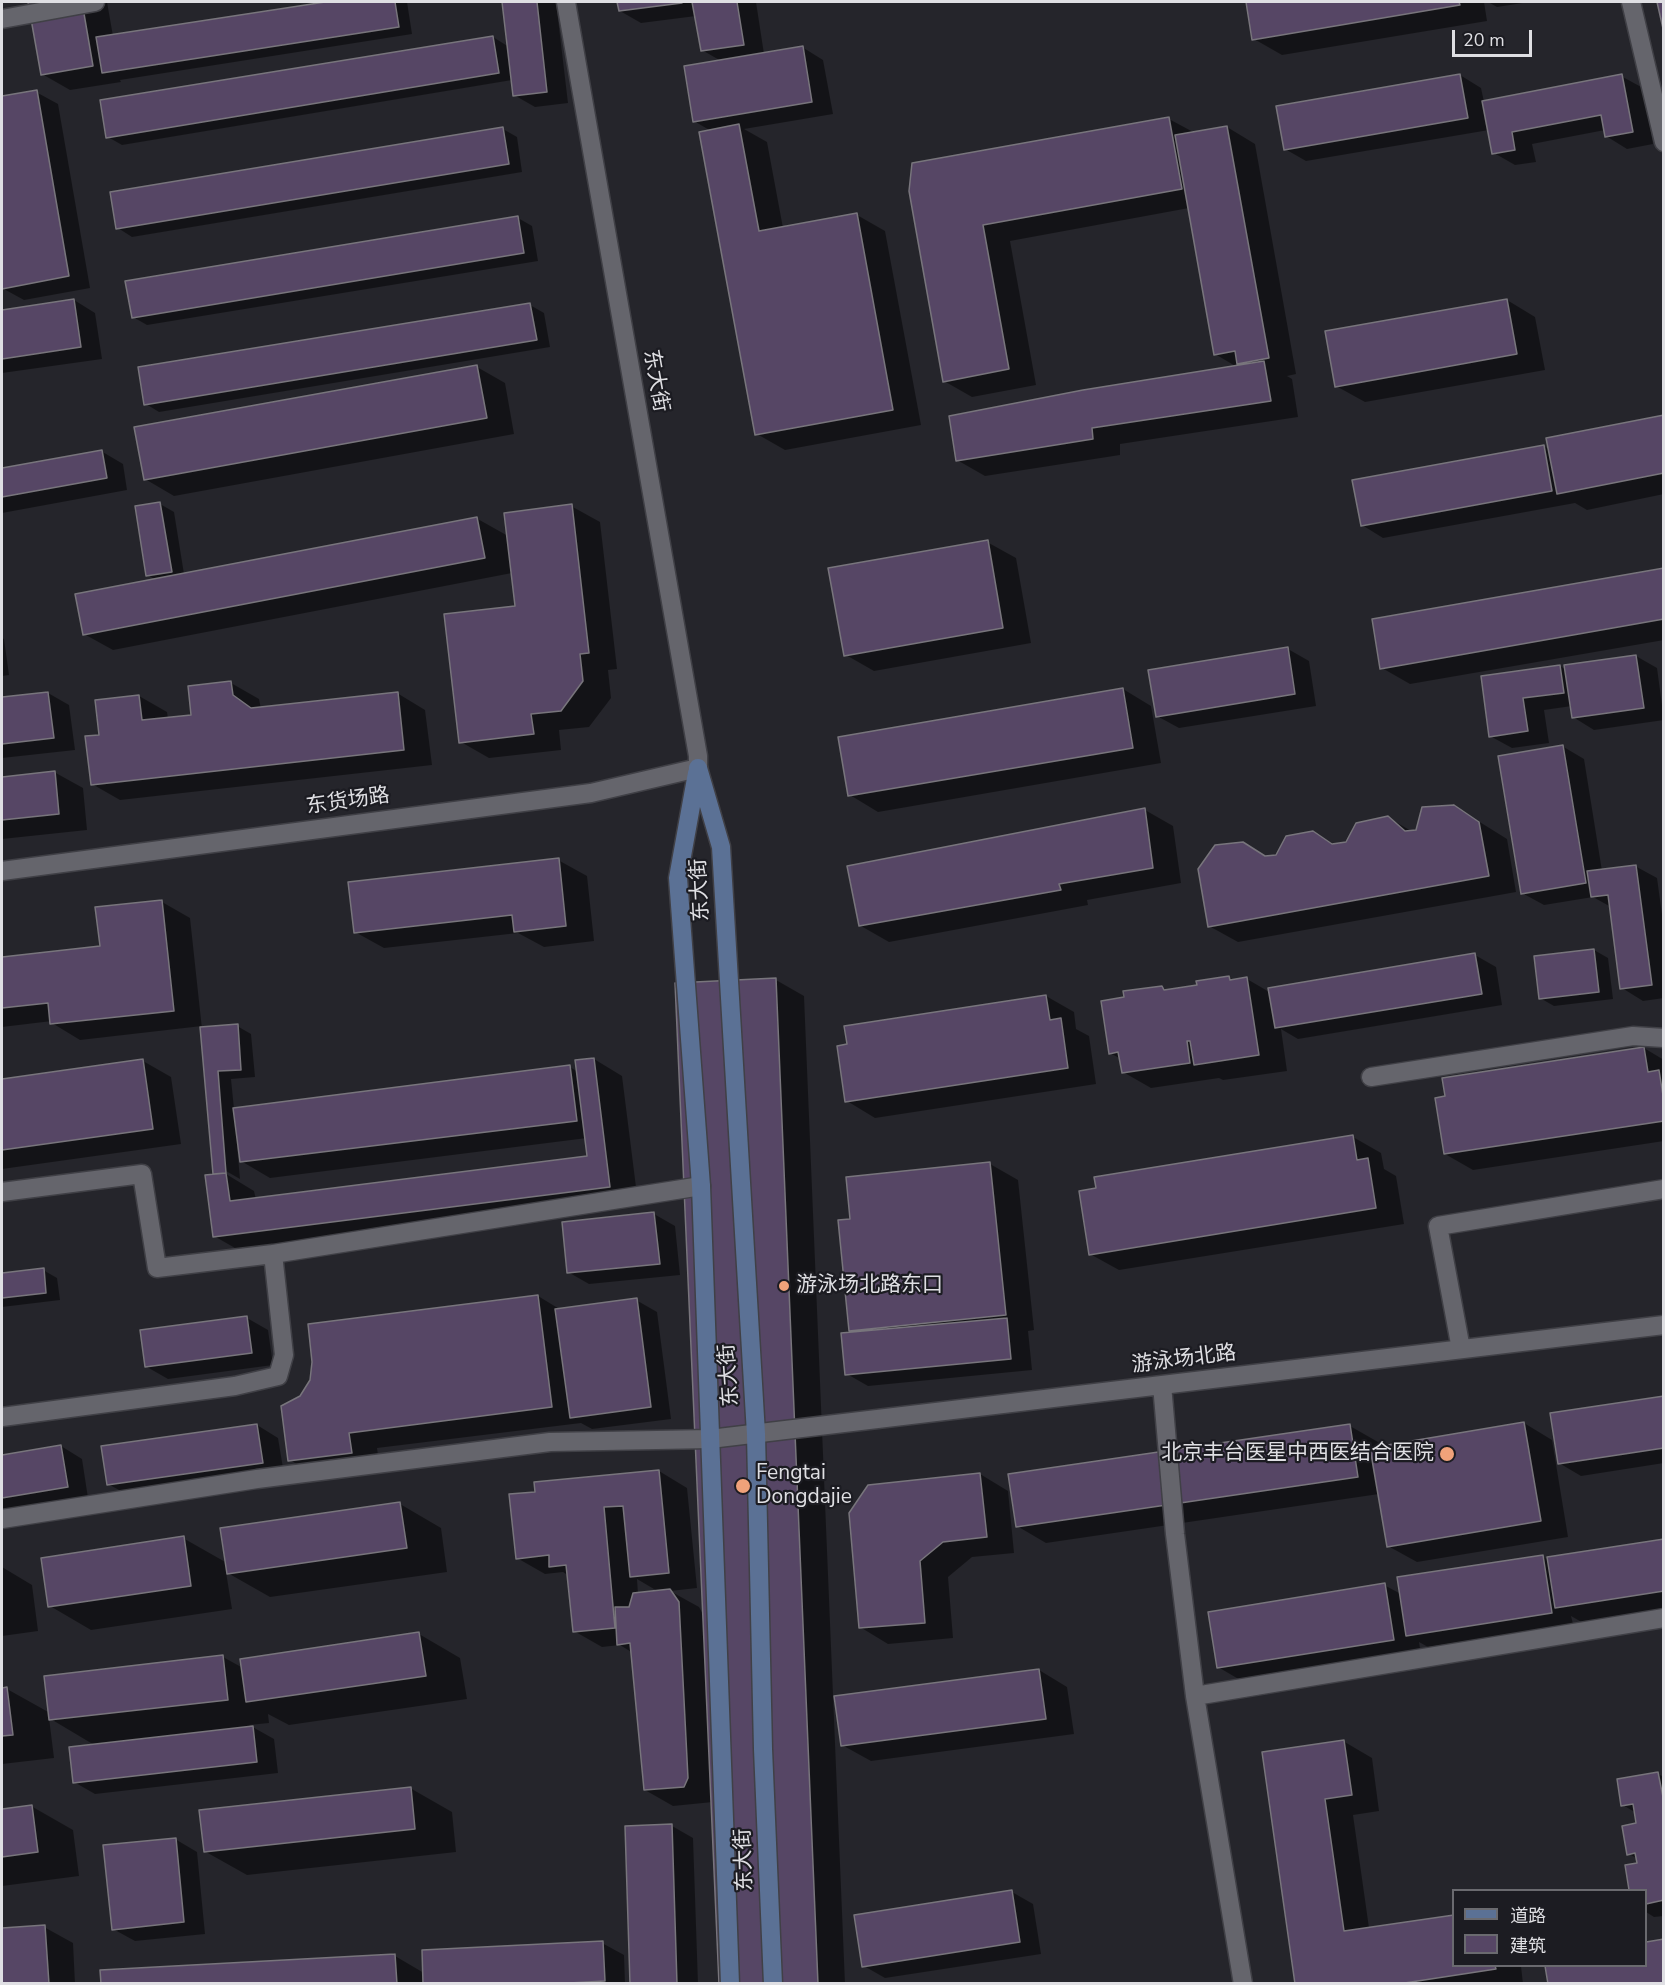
<!DOCTYPE html>
<meta charset="utf-8">
<style>
body{margin:0}
#map{position:relative;width:1665px;height:1985px;overflow:hidden;background:#25252b;font-family:"Nunito Sans","Noto Sans SC",sans-serif}
canvas{display:block}
.frame{position:absolute;inset:0;border:3px solid #dfdfe3;pointer-events:none}
.legend{position:absolute;left:1452px;top:1889px;width:195px;height:78px;box-sizing:border-box;background:#1c1c22;border:2px solid #6a6a6f;margin:0;padding:8px 10px;list-style:none;font-size:18px;color:#dfdfe3}
.legend li{display:flex;align-items:center;gap:12px;height:30px}
.legend b{width:30px;border:2px solid #6a6a6f}
.scale{position:absolute;left:1452px;top:30px;width:80px;height:27px;box-sizing:border-box;border:3px solid #dfdfe3;border-top:0;padding-left:8px;font-size:18px;line-height:21px;white-space:nowrap;color:#dfdfe3;-webkit-text-stroke:4px #1c1c22;paint-order:stroke}
</style>
<div id="map">
<canvas width="1665" height="1985"></canvas>
<div class="frame"></div>
<ul class="legend">
<li><b style="height:8px;background:#5b7195"></b>道路</li>
<li><b style="height:16px;background:#564665"></b>建筑</li>
</ul>
<div class="scale">20 m</div>
</div>
<script>
const ctx = document.querySelector('canvas').getContext('2d');
ctx.lineJoin = 'round';
function paint(path, color) {
  ctx.fillStyle = color;
  ctx.fill(path, 'evenodd');
}
function shape(rows) {
  const path = new Path2D();
  for (const r of rows) {
    path.moveTo(r[0], r[1]);
    for (let i = 2; i < r.length; i += 2) path.lineTo(r[i], r[i + 1]);
  }
  return path;
}
function strokePath(path, color, width, dash) {
  ctx.strokeStyle = color;
  ctx.lineWidth = width;
  ctx.lineCap = dash ? 'butt' : 'round';
  ctx.setLineDash(dash || []);
  ctx.stroke(path);
}
function write(font, color, halo, rows, align = 'center') {
  ctx.font = font + ' "Nunito Sans","Noto Sans SC",sans-serif';
  ctx.lineWidth = 4.5;
  ctx.setLineDash([]);
  ctx.textBaseline = 'middle';
  ctx.strokeStyle = halo;
  ctx.fillStyle = color;
  for (const [text, x, y, turn = 0] of rows) {
    ctx.save();
    ctx.translate(x, y);
    ctx.rotate((+turn || 0) * Math.PI / 180);
    ctx.textAlign = isNaN(turn) ? turn : align;
    if (halo) ctx.strokeText(text, 0, 0);
    ctx.fillText(text, 0, 0);
    ctx.restore();
  }
}
const shadow = shape([
 [30,2,107,2,113,36,334,2,407,2,412,34,120,80,121,82,70,90,42,74],
 [504,2,556,2,568,103,535,107,514,95,512,80,122,145,108,137,493,37,509,47],
 [619,2,756,2,764,54,802,47,823,60,833,114,744,129,767,142,783,228,857,215,885,231,921,425,785,450,757,434,711,131,694,121,721,61,702,50,696,16,641,23,620,11],
 [1248,2,1484,2,1487,21,1282,55,1254,39],
 [1488,2,1529,2,1497,7],
 [1460,75,1481,88,1484,102,1621,76,1643,88,1653,144,1627,149,1606,136,1605,130,1532,144,1536,162,1515,165,1494,153,1489,130,1306,161,1285,149],
 [36,92,58,104,90,288,24,300,2,288,2,98],
 [1169,119,1195,133,1227,127,1255,144,1296,374,1287,376,1292,379,1298,417,1120,444,1120,455,985,476,957,460,1237,367,1215,354,1189,208,1010,241,1036,385,972,397,944,381,910,191],
 [503,129,517,137,522,172,132,237,118,228],
 [518,218,532,226,538,261,147,325,133,317],
 [74,300,95,313,102,359,2,373,2,311],
 [1507,300,1535,317,1545,370,1365,402,1336,386],
 [530,305,544,313,550,347,159,412,146,404],
 [477,367,505,383,514,434,174,496,145,479],
 [1664,416,1664,494,1587,510,1575,503,1383,538,1362,525,1544,446,1550,450],
 [101,451,123,464,127,490,2,513,2,470],
 [160,504,174,512,184,574,476,518,508,536,571,506,600,522,617,669,608,670,611,698,589,727,559,730,561,750,489,758,461,742,516,607,512,573,113,650,84,634,156,580,148,575],
 [987,542,1016,558,1031,643,874,671,846,655],
 [1664,569,1664,640,1410,684,1382,668],
 [2,638,4,639,9,675,2,676],
 [1288,649,1309,661,1316,706,1179,728,1157,716],
 [1636,656,1657,668,1664,720,1594,730,1573,717,1572,706,1544,710,1549,743,1512,748,1490,736,1482,677,1560,666,1567,670,1566,666],
 [231,683,259,699,261,709,397,693,425,710,432,765,120,800,92,784,101,736,139,696,167,712,168,719,193,716],
 [1123,689,1151,706,1161,763,878,812,850,795],
 [48,693,69,705,75,750,2,758,2,699],
 [1562,746,1584,759,1602,871,1635,866,1657,878,1664,929,1664,998,1643,1001,1622,988,1611,907,1593,897,1544,905,1522,893],
 [54,772,83,788,87,830,2,839,2,778],
 [1454,806,1507,839,1516,892,1238,942,1209,926,1267,858,1277,857,1313,832,1335,845,1347,843,1387,817,1413,832],
 [1145,810,1173,826,1181,883,1087,900,1088,905,889,942,861,926],
 [558,860,587,876,594,941,544,947,518,933,384,948,355,932],
 [162,902,190,918,202,1029,237,1026,251,1034,255,1077,231,1079,234,1109,570,1067,578,1072,594,1059,622,1076,638,1203,242,1252,214,1236,218,1175,214,1173,202,1026,80,1040,52,1023,52,1021,2,1027,2,958,101,948],
 [587,1138,589,1158,256,1200,254,1191,226,1174,226,1171,240,1179,237,1146,240,1146,241,1161,270,1178],
 [1594,950,1608,958,1613,999,1554,1006,1540,998],
 [1475,955,1496,967,1502,1005,1298,1039,1281,1029,1287,1071,1223,1080,1219,1078,1151,1088,1123,1072,1121,1059,1110,1053,1126,998,1161,987,1168,991,1198,987,1229,977,1235,981,1247,979,1271,993],
 [776,980,804,996,845,1984,721,1984,713,1802,673,1806,645,1790,633,1653,620,1645,602,1647,574,1631,569,1576,563,1572,545,1574,517,1558,537,1493,536,1483,659,1471,687,1488,697,1588,670,1591,699,1607,704,1616],
 [637,1579,659,1592,638,1594],
 [1046,996,1074,1012,1076,1029,1089,1036,1096,1084,875,1118,847,1101],
 [1644,1048,1664,1060,1664,1141,1473,1170,1445,1154],
 [143,1061,171,1077,181,1144,2,1169,2,1080],
 [1353,1137,1381,1153,1384,1169,1396,1176,1404,1224,1119,1270,1090,1254,1098,1189],
 [990,1164,1018,1180,1034,1330,1028,1331,1032,1370,868,1386,847,1374,857,1334,851,1330,852,1220],
 [654,1214,675,1226,680,1275,589,1284,568,1272],
 [43,1270,57,1278,60,1300,2,1307,2,1274],
 [538,1296,561,1310,636,1300,657,1312,671,1419,592,1429,581,1423,377,1448,380,1469,318,1477,290,1460,301,1397],
 [247,1318,268,1330,273,1365,168,1379,147,1367],
 [1664,1397,1664,1463,1581,1476,1559,1463],
 [1524,1423,1552,1440,1568,1537,1417,1562,1388,1546,1379,1494,1046,1543,1017,1526,1350,1426,1378,1442,1379,1448],
 [257,1425,278,1438,284,1474,130,1496,108,1484],
 [61,1446,82,1459,88,1498,2,1513,2,1456],
 [980,1474,1008,1491,1014,1553,972,1557,948,1577,953,1638,888,1644,860,1627],
 [400,1504,441,1528,447,1572,270,1597,226,1572,232,1609,91,1630,50,1606,183,1538,227,1563],
 [1664,1540,1664,1611,1585,1624,1571,1616,1573,1624,1428,1647,1419,1642,1421,1655,1247,1684,1218,1667,1384,1585,1401,1594,1543,1557,1547,1559],
 [2,1567,32,1585,38,1631,2,1636],
 [419,1634,460,1658,467,1699,289,1725,268,1714,269,1723,249,1725,274,1739,278,1773,95,1794,74,1782,96,1746,49,1718,54,1758,2,1764,2,1689,7,1689,50,1713,223,1657,243,1668],
 [1039,1670,1067,1687,1074,1734,871,1761,842,1745],
 [1343,1741,1372,1758,1379,1811,1353,1815,1369,1928,1454,1966,1521,1966,1523,1984,1297,1984,1263,1753],
 [1658,1774,1664,1777,1664,1916,1654,1917,1646,1912,1646,1890,1630,1890,1626,1866,1638,1864,1638,1859,1629,1854,1638,1824,1636,1813,1623,1805],
 [410,1788,452,1812,456,1852,247,1875,206,1852],
 [31,1806,73,1830,79,1876,2,1886,2,1810],
 [672,1826,693,1838,698,1984,631,1984],
 [175,1839,197,1852,205,1934,135,1941,113,1929],
 [1012,1892,1033,1904,1041,1954,885,1978,864,1966],
 [44,1927,73,1943,75,1984,2,1984,2,1930],
 [1664,1940,1664,1984,1549,1984,1546,1966,1646,1966,1646,1943],
 [602,1943,624,1955,625,1984,102,1984,395,1956,424,1973]
]);
const building = shape([
 [28,2,82,2,93,66,41,75,28,2],
 [325,2,395,2,399,27,102,73,96,37,325,2],
 [502,2,537,2,547,92,513,96,502,2],
 [617,2,682,2,682,3,619,11,617,2],
 [692,2,737,2,744,45,701,51,692,2],
 [1246,2,1459,2,1460,5,1252,40,1246,2],
 [1657,2,1664,2,1664,33,1657,2],
 [493,36,499,73,106,138,100,100,493,36],
 [803,46,812,102,693,122,684,66,803,46],
 [1460,74,1468,118,1284,150,1276,106,1460,74],
 [1622,74,1633,132,1605,137,1601,115,1512,132,1515,150,1492,154,1482,101,1622,74],
 [37,90,69,276,2,289,2,96,37,90],
 [1169,117,1182,189,983,225,1009,369,943,382,909,191,912,163,1169,117],
 [739,124,759,231,857,213,893,410,755,435,699,132,739,124],
 [1227,126,1269,358,1237,364,1235,351,1214,355,1175,135,1227,126],
 [503,127,509,164,116,229,110,192,503,127],
 [518,216,524,253,132,318,125,281,518,216],
 [74,299,81,347,2,359,2,310,74,299],
 [1507,299,1517,354,1335,387,1325,331,1507,299],
 [530,303,537,340,144,405,138,367,530,303],
 [1264,361,1271,401,1092,428,1093,439,956,461,949,416,1083,390,1264,361],
 [477,365,487,418,144,480,134,427,477,365],
 [1664,415,1664,473,1557,494,1546,438,1664,415],
 [1544,445,1552,491,1361,526,1352,480,1544,445],
 [102,450,107,478,2,497,2,468,102,450],
 [160,502,172,572,146,576,135,506,160,502],
 [572,504,589,653,580,654,583,681,561,711,531,714,534,734,459,743,444,614,515,606,504,513,572,504],
 [477,517,485,558,83,635,75,594,477,517],
 [988,540,1003,628,844,656,828,568,988,540],
 [1664,568,1664,619,1380,669,1372,619,1664,568],
 [1288,647,1295,694,1156,717,1148,670,1288,647],
 [1636,655,1644,708,1572,718,1564,665,1636,655],
 [1560,665,1564,693,1523,698,1528,731,1489,737,1481,676,1560,665],
 [231,681,233,695,251,708,398,692,404,750,91,785,85,736,99,735,95,700,139,695,142,720,191,715,188,686,231,681],
 [1123,688,1133,748,848,796,838,737,1123,688],
 [48,692,54,738,2,744,2,697,48,692],
 [1563,745,1586,883,1521,894,1498,756,1563,745],
 [55,771,59,814,2,820,2,777,55,771],
 [1454,805,1479,822,1489,876,1208,927,1198,869,1215,845,1243,842,1265,856,1276,855,1286,836,1313,831,1332,844,1346,842,1356,823,1388,816,1405,831,1416,830,1422,807,1454,805],
 [1145,808,1153,868,1059,884,1061,890,859,926,847,866,1145,808],
 [559,858,566,926,514,932,512,915,354,933,348,882,559,858],
 [1636,865,1652,985,1620,989,1608,895,1591,897,1587,871,1636,865],
 [162,900,174,1011,50,1024,48,1003,2,1008,2,957,100,946,95,907,162,900],
 [1594,949,1599,992,1539,999,1534,956,1594,949],
 [1475,953,1482,994,1275,1028,1268,988,1475,953],
 [1229,976,1230,980,1247,977,1259,1055,1194,1065,1190,1041,1187,1041,1190,1063,1122,1073,1118,1052,1109,1054,1101,1001,1124,997,1123,991,1162,986,1164,990,1197,985,1196,981,1229,976],
 [776,978,818,1984,719,1984,675,983,776,978],
 [1046,995,1050,1020,1061,1018,1068,1068,845,1102,837,1046,847,1044,844,1026,1046,995],
 [238,1024,241,1070,218,1071,226,1173,213,1174,200,1027,238,1024],
 [1644,1047,1648,1072,1659,1070,1664,1102,1664,1121,1444,1154,1435,1098,1445,1096,1442,1078,1644,1047],
 [594,1058,610,1187,213,1237,205,1175,226,1173,230,1201,587,1156,575,1060,594,1058],
 [143,1059,153,1129,2,1150,2,1079,143,1059],
 [570,1065,577,1121,240,1162,233,1108,570,1065],
 [1353,1135,1357,1160,1368,1158,1376,1208,1089,1255,1079,1191,1096,1188,1094,1177,1353,1135],
 [990,1162,1006,1315,849,1331,838,1220,850,1219,846,1177,990,1162],
 [654,1212,660,1264,567,1273,562,1222,654,1212],
 [44,1268,46,1293,2,1298,2,1273,44,1268],
 [538,1295,552,1407,349,1433,352,1453,288,1461,281,1406,300,1396,310,1380,312,1362,308,1324,538,1295],
 [637,1298,651,1407,570,1418,555,1309,637,1298],
 [247,1316,252,1353,145,1367,140,1330,247,1316],
 [1007,1318,1011,1359,845,1375,841,1333,1007,1318],
 [1664,1396,1664,1448,1558,1464,1550,1413,1664,1396],
 [1524,1422,1541,1521,1387,1547,1370,1448,1524,1422],
 [257,1424,263,1463,107,1485,101,1446,257,1424],
 [1350,1424,1358,1477,1016,1527,1008,1474,1350,1424],
 [61,1445,68,1487,2,1498,2,1455,61,1445],
 [659,1470,669,1573,630,1577,623,1506,604,1507,615,1628,573,1632,566,1565,549,1567,549,1555,516,1559,509,1494,535,1492,534,1482,659,1470],
 [980,1473,987,1537,943,1542,920,1561,925,1623,859,1628,849,1513,868,1485,980,1473],
 [400,1502,407,1548,227,1574,220,1528,400,1502],
 [184,1536,191,1586,48,1607,41,1558,184,1536],
 [1664,1539,1664,1591,1555,1608,1547,1557,1664,1539],
 [1543,1555,1552,1613,1406,1636,1397,1577,1543,1555],
 [1385,1583,1394,1640,1217,1668,1208,1612,1385,1583],
 [670,1589,679,1602,688,1778,684,1787,644,1790,630,1643,617,1645,615,1607,629,1607,633,1593,670,1589],
 [419,1632,426,1676,246,1702,240,1659,419,1632],
 [223,1655,228,1700,49,1720,44,1676,223,1655],
 [1039,1669,1046,1719,841,1746,834,1696,1039,1669],
 [7,1687,13,1735,2,1736,2,1688,7,1687],
 [253,1726,257,1762,73,1783,69,1747,253,1726],
 [1344,1740,1352,1795,1325,1799,1344,1931,1454,1915,1454,1966,1495,1966,1496,1969,1398,1984,1295,1984,1262,1752,1344,1740],
 [1658,1772,1664,1802,1664,1900,1646,1904,1646,1890,1629,1890,1625,1865,1637,1863,1635,1853,1627,1855,1622,1826,1636,1823,1633,1804,1621,1806,1617,1779,1658,1772],
 [411,1787,415,1829,204,1852,199,1810,411,1787],
 [32,1805,38,1852,2,1857,2,1809,32,1805],
 [672,1824,677,1984,630,1984,625,1826,672,1824],
 [176,1838,184,1922,112,1930,103,1845,176,1838],
 [1012,1890,1020,1942,862,1967,854,1915,1012,1890],
 [45,1925,49,1984,2,1984,2,1928,45,1925],
 [1664,1939,1664,1984,1548,1984,1545,1966,1646,1966,1646,1942,1664,1939],
 [603,1941,605,1981,551,1984,423,1984,422,1950,603,1941],
 [395,1954,397,1984,101,1984,100,1970,395,1954]
]);
const minor = shape([
 [1631,2,1664,142],
 [2,19,95,2],
 [2,871,591,793,698,768],
 [1371,1077,1633,1036,1664,1038],
 [2,1192,142,1174,157,1268,273,1254],
 [1461,1349,1438,1226,1664,1189],
 [1162,1385,1175,1534,1195,1696],
 [2,1417,235,1386,278,1376,284,1355,273,1254,701,1186],
 [2,1519,257,1479,550,1442,710,1439,1664,1325],
 [1243,1984,1195,1696,1664,1618]
]);
const tertiary = shape([
 [566,2,698,756,698,768]
]);
const secondary = shape([
 [698,768,721,847,756,1434,763,1749,773,1984],
 [697,773,678,878,701,1186,730,1984]
]);
const markers = [
 [784,1286,6,"#f0a27a"],
 [1447,1454,8,"#f0a27a"],
 [743,1486,8,"#f0a27a"]
];
const streetNames = [
 ["东大街",655,381,80],
 ["东货场路",348,802,-8],
 ["东大街",701,890,-93],
 ["游泳场北路",1184,1360,-7],
 ["东大街",730,1375,-94],
 ["东大街",745,1860,-92]
];
const poiNames = [
 ["游泳场北路东口",796,1286],
 ["北京丰台医星中西医结合医院",1434,1454,"right"],
 ["Fengtai",756,1474],
 ["Dongdajie",756,1498]
];
paint(shadow, '#0007');
paint(building, '#564665');
strokePath(building, '#78757c', 1.5);
strokePath(minor, '#404046', 21);
strokePath(tertiary, '#404046', 21);
strokePath(secondary, '#404046', 21);
strokePath(minor, '#65656c', 18);
strokePath(tertiary, '#65656c', 18);
strokePath(secondary, '#5b7195', 18);
for (const [x, y, r, color] of markers) {
  const dot = new Path2D();
  dot.arc(x, y, r, 0, 2 * Math.PI);
  ctx.fillStyle = color;
  ctx.fill(dot);
  strokePath(dot, '#1c1c22', 2);
}
write('21px', '#dfdfe3', '#1c1c22', streetNames);
write('21px', '#dfdfe3', '#1c1c22', poiNames, 'left');
</script>
